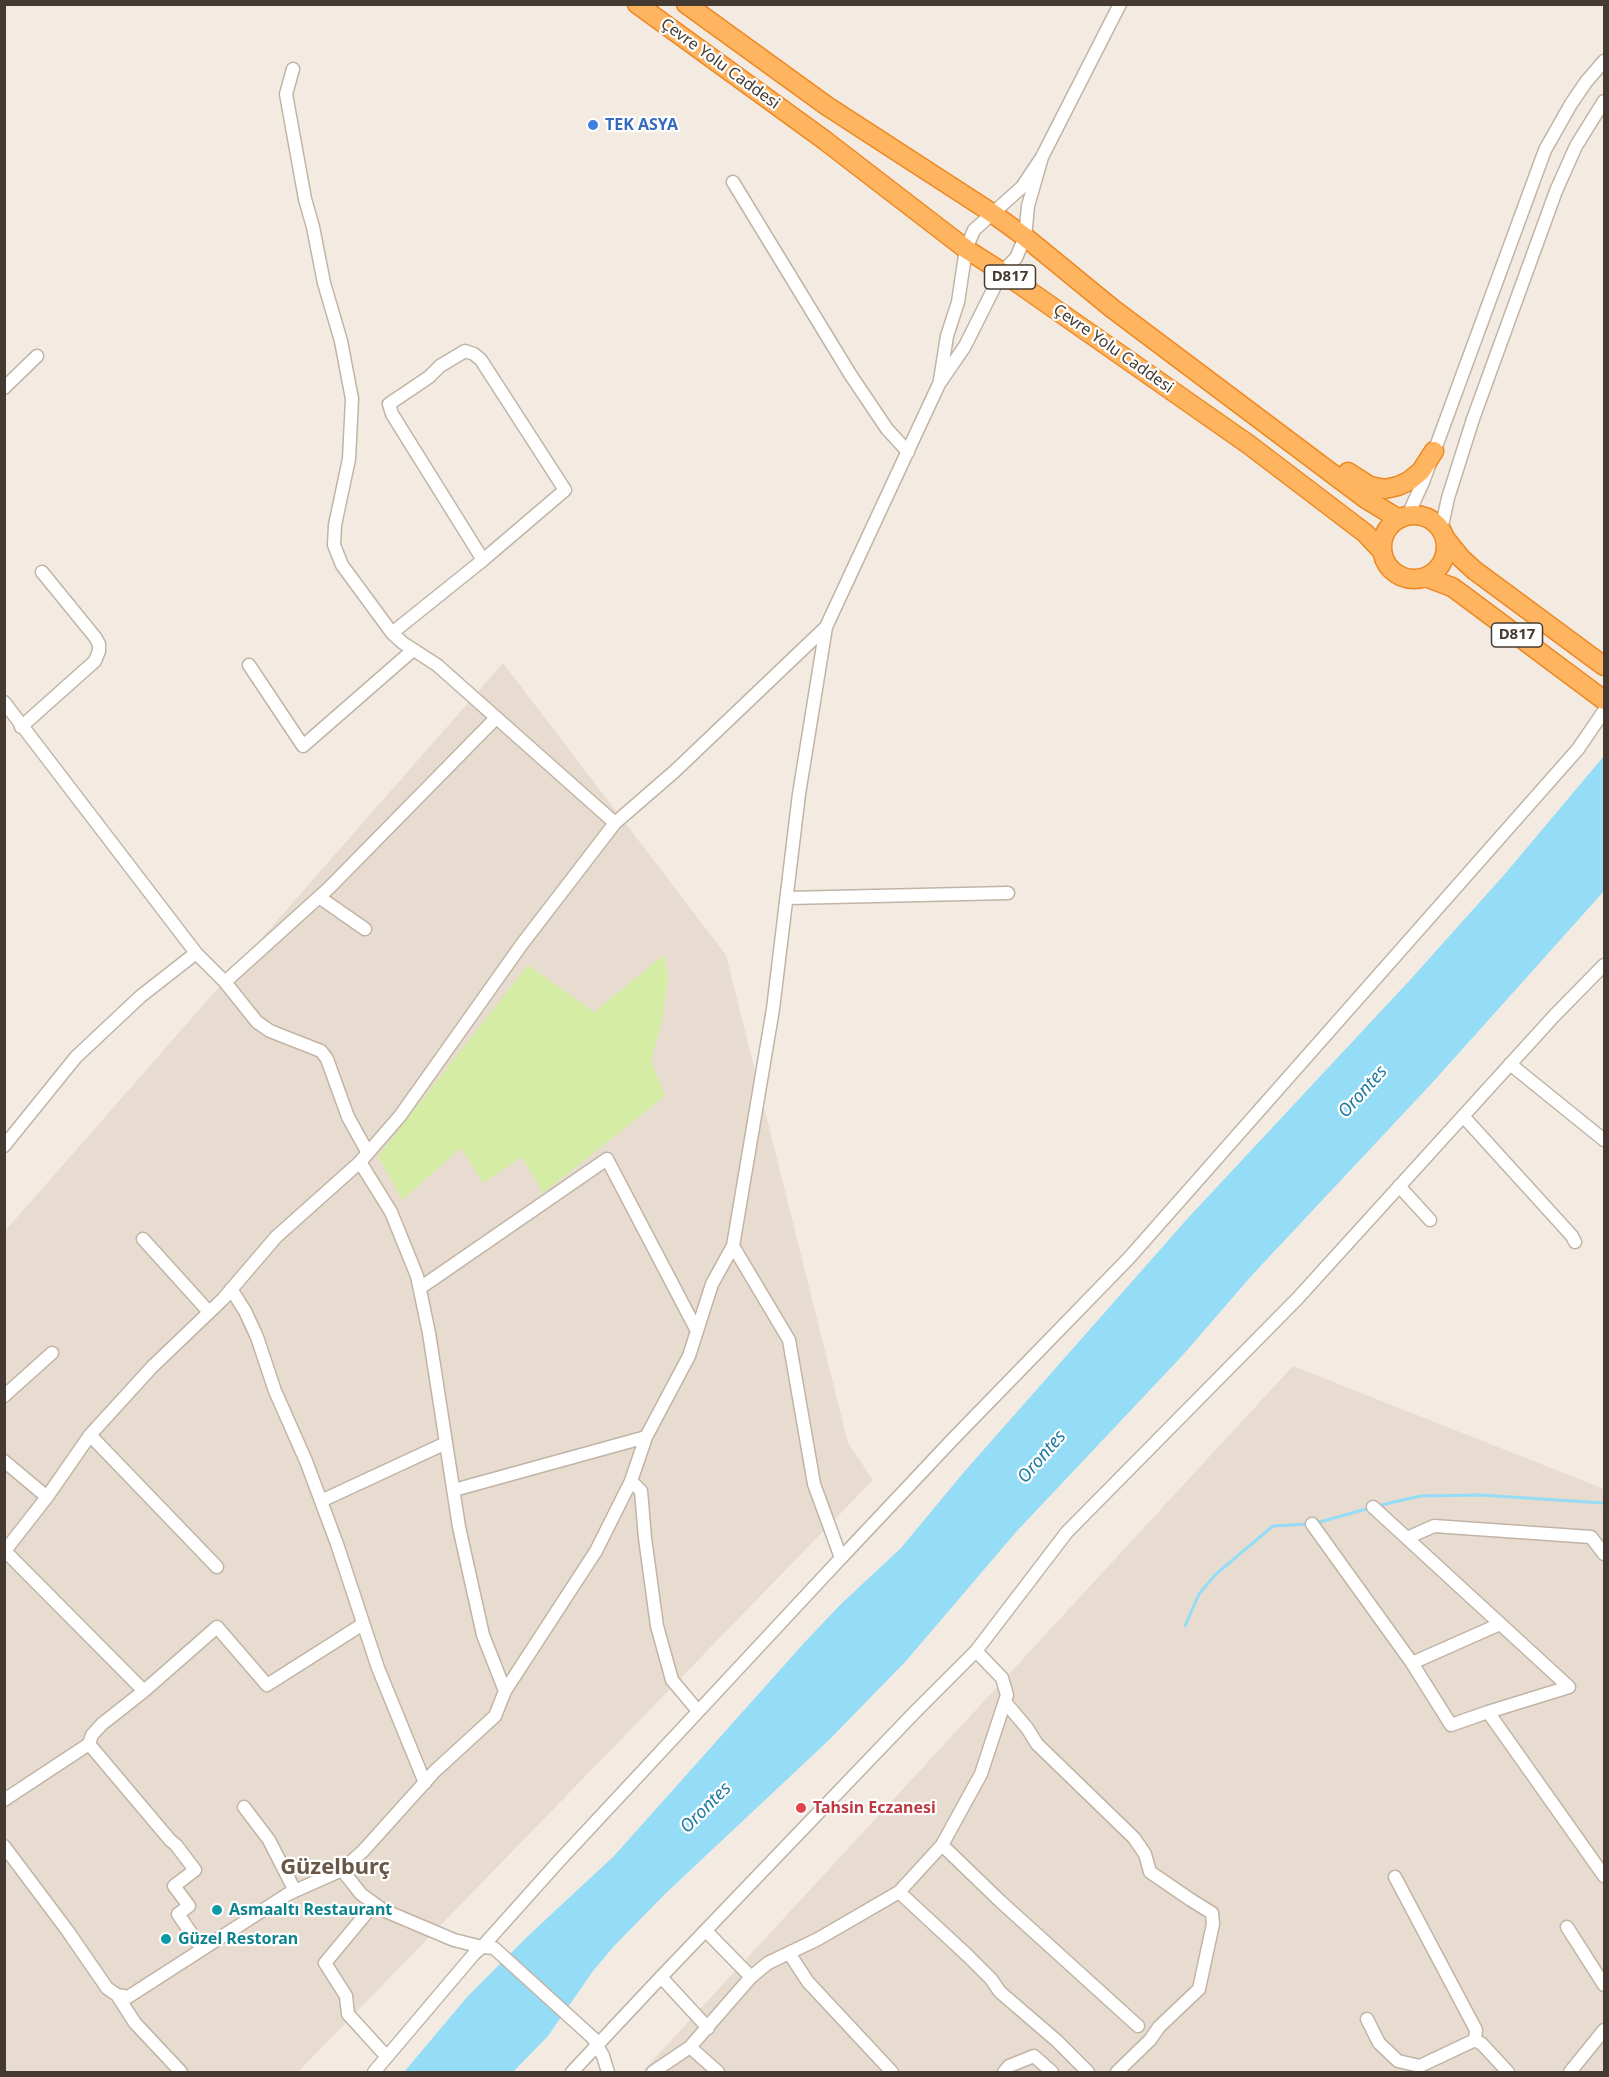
<!DOCTYPE html>
<meta charset="utf-8">
<style>
body{margin:0}
#map{position:relative;width:1609px;height:2077px;overflow:hidden;background:#f3ebe1;font-family:"Noto Sans",sans-serif}
canvas{display:block}
.frame{position:absolute;inset:0;border:6px solid #443a31;pointer-events:none}
</style>
<div id="map">
<canvas width="1609" height="2077"></canvas>
<div class="frame"></div>
</div>
<script>
const ctx = document.querySelector('canvas').getContext('2d');
ctx.lineJoin = 'round';
function paint(path, color) {
  ctx.fillStyle = color;
  ctx.fill(path, 'evenodd');
}
function shape(rows) {
  const path = new Path2D();
  for (const r of rows) {
    if (r.length === 3) {
      path.moveTo(r[0] + r[2], r[1]);
      path.arc(r[0], r[1], r[2], 0, 2 * Math.PI);
      continue;
    }
    path.moveTo(r[0], r[1]);
    for (let i = 2; i < r.length; i += 2) path.lineTo(r[i], r[i + 1]);
  }
  return path;
}
function strokePath(path, color, width, dash) {
  ctx.strokeStyle = color;
  ctx.lineWidth = width;
  ctx.lineCap = dash ? 'butt' : 'round';
  ctx.setLineDash(dash || []);
  ctx.stroke(path);
}
function write(font, color, halo, rows, align = 'center') {
  ctx.font = font + ' "Noto Sans",sans-serif';
  ctx.lineWidth = 4.5;
  ctx.setLineDash([]);
  ctx.textBaseline = 'middle';
  ctx.strokeStyle = halo;
  ctx.fillStyle = color;
  for (const [text, x, y, turn = 0] of rows) {
    ctx.save();
    ctx.translate(x, y);
    ctx.rotate((+turn || 0) * Math.PI / 180);
    ctx.textAlign = isNaN(turn) ? turn : align;
    if (halo) ctx.strokeText(text, 0, 0);
    ctx.fillText(text, 0, 0);
    ctx.restore();
  }
}
const residential = shape([
 [503,663,726,955,848,1443,873,1480,298,2072,5,2072,5,1231],
 [1293,1366,1604,1489,1604,2072,642,2072]
]);
const green = shape([
 [664,955,668,977,663,1016,651,1061,665,1096,543,1193,522,1157,483,1183,461,1148,402,1200,378,1156,528,965,594,1012]
]);
const water = shape([
 [1604,756,1604,891,1432,1083,1254,1273,1182,1356,1016,1532,906,1661,829,1740,666,1893,614,1946,593,1971,548,2036,513,2072,404,2072,468,1996,528,1936,614,1856,804,1643,840,1605,901,1548,964,1472,1188,1218,1410,980,1504,875]
]);
const stream = shape([
 [1377,1506,1420,1496,1480,1495,1604,1503],
 [1316,1523,1370,1508],
 [1185,1626,1199,1594,1216,1574,1273,1526,1309,1524]
]);
const minor = shape([
 [293,69,286,94,305,199,313,227,324,283,341,341,352,399,349,459,335,525,334,545,342,565,392,633],
 [733,182,850,374,887,429,908,452],
 [940,380,947,336,958,302,966,249,974,230,1022,187,1042,157,1120,4],
 [4,388,37,356],
 [1408,515,1423,482,1545,150,1571,104,1586,82,1604,61],
 [1441,530,1448,498,1473,419,1556,191,1576,146,1604,101],
 [483,560,392,414,389,404,429,377,440,366,465,351,474,354,481,360,565,490,483,560,392,633,403,643,437,665,615,823],
 [249,665,303,746,413,650],
 [4,702,196,953,225,982,257,1022,270,1031,321,1051,327,1059,348,1117,368,1153],
 [21,727,95,661,99,651,99,644,95,637,42,572],
 [319,897,365,929],
 [787,898,1008,893],
 [225,982,329,888,496,718],
 [1510,1064,1604,1140],
 [1463,1116,1572,1236,1575,1242],
 [4,1146,76,1057,141,996,196,953],
 [1399,1186,1430,1220],
 [143,1239,209,1312],
 [420,1288,607,1159,697,1331],
 [231,1289,245,1311,257,1337,275,1391,306,1461,337,1544,378,1668,425,1783],
 [4,1396,52,1353],
 [90,1435,217,1567],
 [4,1461,47,1497],
 [631,1481,641,1491,645,1538,657,1626,672,1680,698,1711],
 [454,1490,646,1437],
 [321,1501,446,1443],
 [1373,1507,1569,1687,1488,1712,1604,1876],
 [1312,1524,1412,1663,1500,1624],
 [1407,1538,1434,1526,1591,1537,1604,1554],
 [5,1551,144,1691],
 [4,1552,47,1497,90,1435,152,1367,223,1299,276,1237,360,1162,400,1116,522,944,615,823,675,771,826,627],
 [841,1558,953,1439,1129,1258,1578,749,1604,711],
 [976,1651,1067,1532,1297,1299,1554,1016,1604,965],
 [1412,1663,1451,1725,1488,1712],
 [505,1691,596,1551,631,1481,646,1437,689,1356,712,1284,733,1246,773,1009,799,794,826,627,939,384,965,346,1002,272,1016,258,1025,237,1028,206,1042,157],
 [1005,1702,1027,1728,1037,1744,1134,1838,1145,1854,1150,1872,1191,1900,1212,1913,1213,1924,1199,1989,1159,2027,1150,2040,1117,2072],
 [89,1744,170,1840,176,1845,195,1870,174,1886,189,1906,178,1914,202,1949],
 [4,1800,89,1744,92,1735,102,1724,144,1691,217,1627,267,1685,363,1624],
 [244,1807,269,1840,295,1891],
 [4,1846,67,1930,107,1988,117,1995,128,1997,288,1894,342,1870,363,1851,435,1771,495,1716,505,1691,483,1635,459,1527,429,1333,417,1276,391,1212,360,1162],
 [342,1870,361,1894,383,1910,454,1940,482,1947,494,1948,593,2038,603,2056,608,2072],
 [1395,1877,1476,2030,1475,2040],
 [899,1892,967,1955,991,1979,1000,1992,1057,2041,1088,2072],
 [374,1904,325,1963,346,1996,348,2014,387,2057],
 [1567,1927,1604,1985],
 [706,1931,751,1977],
 [789,1953,808,1982,892,2072],
 [661,1977,708,2028],
 [117,1995,135,2023,181,2072],
 [1367,2019,1379,2043,1398,2061,1420,2066,1475,2040,1482,2044,1508,2072],
 [690,2047,718,2072],
 [374,2072,474,1954,482,1947,559,1861,841,1558,814,1484,789,1340,733,1246],
 [572,2072,661,1977,914,1713,976,1651,1002,1678,1007,1695,981,1774,942,1845,1000,1901,1138,2026],
 [653,2072,690,2047,751,1977,768,1963,818,1939,899,1892,942,1845],
 [1004,2072,1009,2066,1034,2056,1052,2072],
 [1570,2072,1604,2030]
]);
const highway = shape([
 [637,4,823,139,966,249,1002,272,1248,444,1365,533,1382,551],
 [686,4,827,106,992,213,1025,237,1113,309,1366,499,1399,519],
 [1348,472,1370,486,1385,489,1398,486,1409,481,1421,471,1434,451],
 [1414,547,32],
 [1445,538,1461,558,1474,570,1604,666],
 [1425,577,1452,587,1463,595,1604,700]
]);
const markers = [
 [593,125,6,"#3f7fe0"],
 [801,1808,6,"#e0444e"],
 [217,1910,6,"#0f9aa8"],
 [166,1939,6,"#0f9aa8"]
];
const shields = [
 [1010,277,51],
 [1517,635,51]
];
const shieldNames = [
 ["D817",1010,277],
 ["D817",1517,635]
];
const streetNames = [
 ["Çevre Yolu Caddesi",720,64,36],
 ["Çevre Yolu Caddesi",1113,349,35]
];
const shopNames = [
 ["TEK ASYA",605,125]
];
const healthNames = [
 ["Tahsin Eczanesi",813,1808]
];
const cultureNames = [
 ["Asmaaltı Restaurant",229,1910],
 ["Güzel Restoran",178,1939]
];
const waterNames = [
 ["Orontes",1363,1092,-48],
 ["Orontes",1042,1457,-49],
 ["Orontes",706,1808,-45]
];
const districtNames = [
 ["Güzelburç",335,1868]
];
paint(residential, '#e7dccf');
paint(green, '#d5eca5');
paint(water, '#95dcf7');
strokePath(stream, '#95dcf7', 3);
strokePath(minor, '#c1b4a6', 15);
strokePath(highway, '#ed8721', 21);
strokePath(minor, '#fff', 12);
strokePath(highway, '#ffb560', 18);
for (const [x, y, r, color] of markers) {
  const dot = new Path2D();
  dot.arc(x, y, r, 0, 2 * Math.PI);
  ctx.fillStyle = color;
  ctx.fill(dot);
  strokePath(dot, '#fff', 2);
}
for (const [x, y, w] of shields) {
  const box = new Path2D();
  box.roundRect(x - w / 2, y - 12, w, 24, 4.5);
  ctx.fillStyle = '#fff';
  ctx.fill(box);
  strokePath(box, '#443a31', 1.5);
}
write('bold 15px', '#443a31', null, shieldNames);
write('16px', '#443a31', '#fff', streetNames);
write('bold 16px', '#366cbe', '#fff', shopNames, 'left');
write('bold 16px', '#be3a42', '#fff', healthNames, 'left');
write('bold 16px', '#0d838f', '#fff', cultureNames, 'left');
write('italic 18px', '#1f7ba1', '#fff', waterNames);
write('bold 22px', '#685748', '#fff', districtNames);
</script>
